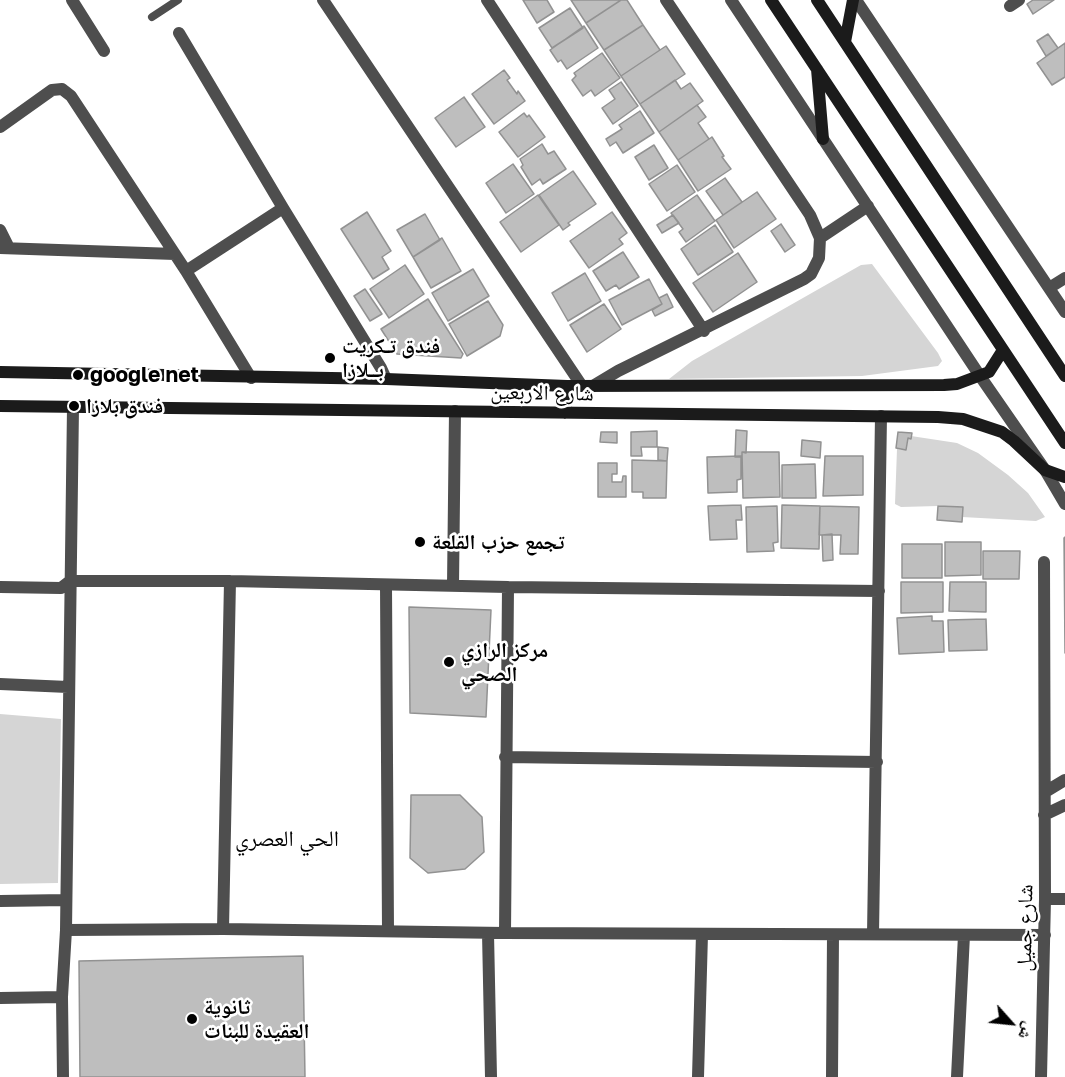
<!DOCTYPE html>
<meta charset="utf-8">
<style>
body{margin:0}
#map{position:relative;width:1065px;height:1077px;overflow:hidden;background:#fff;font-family:"Golos Text","Noto Naskh Arabic",sans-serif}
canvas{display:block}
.north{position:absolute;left:981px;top:993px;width:60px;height:60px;-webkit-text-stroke:4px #fff;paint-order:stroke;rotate:117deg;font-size:16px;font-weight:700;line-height:24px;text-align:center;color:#000}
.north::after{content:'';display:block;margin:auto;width:21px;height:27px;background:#000;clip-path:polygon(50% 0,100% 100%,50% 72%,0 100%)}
</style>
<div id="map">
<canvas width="1065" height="1077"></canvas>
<div class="north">ش</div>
</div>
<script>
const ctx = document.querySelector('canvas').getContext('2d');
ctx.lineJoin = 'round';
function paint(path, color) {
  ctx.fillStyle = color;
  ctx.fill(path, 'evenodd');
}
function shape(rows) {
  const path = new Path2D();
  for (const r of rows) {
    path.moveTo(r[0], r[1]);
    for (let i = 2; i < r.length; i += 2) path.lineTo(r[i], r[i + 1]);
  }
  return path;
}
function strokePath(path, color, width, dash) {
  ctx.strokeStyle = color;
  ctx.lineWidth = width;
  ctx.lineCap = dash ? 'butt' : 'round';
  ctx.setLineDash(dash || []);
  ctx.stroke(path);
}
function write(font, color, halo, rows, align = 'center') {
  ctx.font = font + ' "Golos Text","Noto Naskh Arabic",sans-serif';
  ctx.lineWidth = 5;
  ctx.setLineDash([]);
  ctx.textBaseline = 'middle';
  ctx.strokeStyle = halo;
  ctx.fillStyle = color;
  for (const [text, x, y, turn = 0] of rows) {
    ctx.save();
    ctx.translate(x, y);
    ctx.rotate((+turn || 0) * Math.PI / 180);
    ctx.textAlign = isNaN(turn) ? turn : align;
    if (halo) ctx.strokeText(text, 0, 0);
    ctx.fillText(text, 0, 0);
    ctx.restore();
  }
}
const green = shape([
 [872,264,938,353,942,361,938,366,862,376,669,379,692,361,861,265],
 [911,436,957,443,978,453,1008,475,1028,493,1045,517,1036,521,962,517,963,507,938,506,901,507,895,504,897,449,906,450,908,438,911,439],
 [0,714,61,719,58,883,0,884]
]);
const building = shape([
 [523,0,547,0,554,12,537,23,523,0],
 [571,0,621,0,586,23,571,0],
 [621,0,627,0,643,25,604,50,586,23,621,0],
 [1033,0,1054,0,1033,14,1027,4,1033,0],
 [570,8,583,28,552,48,539,28,570,8],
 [643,25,660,50,621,76,604,50,643,25],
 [584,26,598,48,567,69,561,60,558,62,550,50,584,26],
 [1048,34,1058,48,1046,56,1037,41,1048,34],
 [1065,43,1065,77,1052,85,1037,63,1065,43],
 [666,46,685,74,640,104,621,76,666,46],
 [602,53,620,78,595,96,591,90,583,96,572,80,576,76,574,73,602,53],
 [504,70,510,78,507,80,517,94,518,91,525,101,494,124,472,94,504,70],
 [675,80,681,89,690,83,703,101,659,132,640,104,675,80],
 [621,82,638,106,613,124,602,108,615,99,609,90,621,82],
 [464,97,485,127,456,147,435,118,464,97],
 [697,105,706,117,698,123,709,139,678,160,659,132,697,105],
 [640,111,654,133,623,153,616,142,610,146,606,139,622,129,619,125,640,111],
 [524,113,527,117,529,115,545,137,518,157,499,132,524,113],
 [712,137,724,156,722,157,731,169,698,191,678,160,712,137],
 [542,144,548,154,554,151,566,169,543,184,540,179,532,185,521,167,523,165,520,159,542,144],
 [654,145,668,168,649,180,635,157,654,145],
 [513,164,534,194,506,213,486,183,513,164],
 [677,165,695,192,667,211,649,184,677,165],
 [573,171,596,204,568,223,570,225,563,230,539,195,573,171],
 [725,178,742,202,723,215,706,191,725,178],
 [757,192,776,219,734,248,716,220,757,192],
 [538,195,559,225,521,252,500,222,538,195],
 [697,195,715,221,686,242,679,232,683,229,671,213,697,195],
 [367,212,391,251,382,257,389,269,373,279,341,229,367,212],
 [612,212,627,233,619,239,623,244,589,268,570,241,612,212],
 [425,214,440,240,413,257,397,230,425,214],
 [673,215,679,223,662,233,657,225,673,215],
 [781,224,795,245,785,252,771,231,781,224],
 [715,225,733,252,698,275,681,249,715,225],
 [442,238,461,271,431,288,413,257,442,238],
 [623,252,639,277,619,289,616,285,606,291,593,271,623,252],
 [738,253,757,282,713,312,693,283,738,253],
 [405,265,424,294,389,318,370,289,405,265],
 [473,269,489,296,448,321,432,293,473,269],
 [585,273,601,301,568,321,552,293,585,273],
 [649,279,662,304,622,325,609,300,649,279],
 [365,289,382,314,370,321,354,296,365,289],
 [667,294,673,307,655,316,652,310,662,304,659,298,667,294],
 [428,299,463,354,461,358,397,354,381,329,428,299],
 [488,301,503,325,500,336,467,356,449,324,488,301],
 [604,304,621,329,587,352,570,325,604,304],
 [736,430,747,431,746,453,742,452,742,457,735,457,736,430],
 [657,431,657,447,641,447,642,456,631,456,631,432,657,431],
 [601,432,617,432,617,443,600,442,601,432],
 [898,432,912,433,911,439,908,438,906,450,896,448,898,432],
 [802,440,821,442,820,458,801,456,802,440],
 [658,447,668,448,667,461,658,460,658,447],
 [742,452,779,452,780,497,743,498,742,452],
 [741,456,741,479,737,480,737,492,708,493,707,457,741,456],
 [825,456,863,456,863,495,823,496,825,456],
 [632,460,667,461,666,498,643,498,643,492,632,492,632,460],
 [598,463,617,463,617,474,612,474,612,482,622,482,623,476,626,476,626,497,598,497,598,463],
 [815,464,816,498,782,498,782,465,815,464],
 [741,505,742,520,736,520,737,539,710,540,708,506,741,505],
 [782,505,820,506,819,549,781,548,782,505],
 [777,506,778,542,773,543,774,551,747,552,746,507,777,506],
 [820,506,859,507,858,554,840,554,841,535,819,535,820,506],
 [938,506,963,507,962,522,937,520,938,506],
 [832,534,833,560,823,561,822,535,832,534],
 [1065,537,1065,653,1064,538,1065,537],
 [945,542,981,542,981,575,945,576,945,542],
 [902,544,942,544,942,578,902,578,902,544],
 [983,551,1020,551,1019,579,983,579,983,551],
 [901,582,943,582,943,612,901,613,901,582],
 [950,582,986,582,986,612,949,611,950,582],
 [409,607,491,610,486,717,410,713,409,607],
 [932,616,932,621,943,621,944,652,899,654,897,618,932,616],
 [986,619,987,650,949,651,948,620,986,619],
 [411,795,460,795,482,817,484,852,465,869,428,873,410,858,411,795],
 [303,956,305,1077,80,1077,79,961,303,956]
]);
const lane = shape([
 [152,17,178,0]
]);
const street = shape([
 [72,0,104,51],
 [323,0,582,386],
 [487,0,704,331],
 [731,0,980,376,1045,470,1065,504],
 [856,0,1065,312],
 [1010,6,1019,0],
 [179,33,283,208,381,368,386,379],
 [0,127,52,90,62,89,71,96,186,271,283,208],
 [0,230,9,248],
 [820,238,868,206],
 [0,248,175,254],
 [186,271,251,378],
 [1049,288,1065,278],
 [593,386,618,371,804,279,811,274,819,258,820,238,810,215,666,0],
 [386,585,388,930],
 [453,585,455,411],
 [0,587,61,588,70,581,230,581,508,587],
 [0,684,68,687],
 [505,757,877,762],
 [1045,792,1065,780],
 [1044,815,1065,805],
 [1045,899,1065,899],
 [0,901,66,900],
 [223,929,230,581],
 [66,930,223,929,505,933,1045,935],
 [488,933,491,1077],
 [505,933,508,587,879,591],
 [873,934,881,416],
 [0,998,62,997],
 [63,1077,62,997,66,930,73,407],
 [698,1077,702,934],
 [832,1077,833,935],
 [957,1077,964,935],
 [1041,1077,1045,899,1044,562]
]);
const secondary = shape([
 [771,0,1065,443],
 [817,0,1065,376],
 [845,42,853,0],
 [817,69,823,139],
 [0,372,386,379,567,386,944,385,957,384,989,372,1003,350],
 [0,406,938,417,963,419,1002,432,1014,441,1045,470,1065,477],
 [565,413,567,386]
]);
const markers = [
 [330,358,6,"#000"],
 [78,375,6,"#000"],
 [74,406,6,"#000"],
 [420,542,6,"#000"],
 [449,662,6,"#000"],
 [192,1019,6,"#000"]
];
const poiNames = [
 ["فندق تـكريت",342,346],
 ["بــلازا",342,370],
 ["google net",90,375],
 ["فندق بلازا",86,406],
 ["تجمع حزب القلعة",432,542],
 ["مركز الرازي",461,650],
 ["الصحي",461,674],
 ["ثانوية",204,1007],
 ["العقيدة للبنات",204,1031]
];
const streetNames = [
 ["شارع الاربعين",542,393,1],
 ["شارع جميل",1025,928,-89]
];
const neighbourhoodNames = [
 ["الحي العصري",287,839]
];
paint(green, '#d5d5d5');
paint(building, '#bebebe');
strokePath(building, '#929292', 1.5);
strokePath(lane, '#4e4e4e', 8);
strokePath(street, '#4e4e4e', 12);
strokePath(secondary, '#1b1b1b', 12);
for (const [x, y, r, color] of markers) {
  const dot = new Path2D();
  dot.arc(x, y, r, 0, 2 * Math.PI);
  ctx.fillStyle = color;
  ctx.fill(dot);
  strokePath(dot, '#fff', 2);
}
write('bold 21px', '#000', '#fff', poiNames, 'left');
write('21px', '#000', '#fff', streetNames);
write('22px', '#000', '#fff', neighbourhoodNames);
</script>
